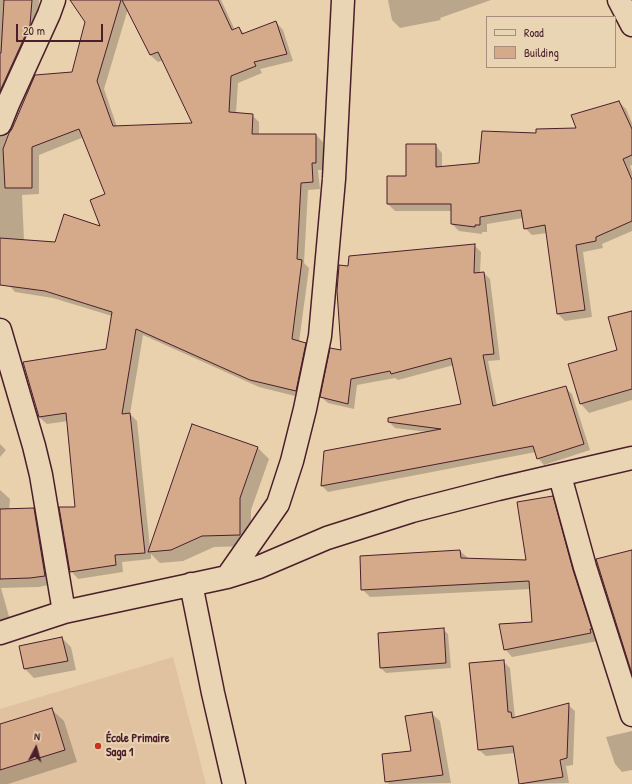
<!DOCTYPE html>
<meta charset="utf-8">
<style>
body{margin:0}
#map{position:relative;width:632px;height:784px;overflow:hidden;background:#e9d1ae;font-family:"Patrick Hand",sans-serif}
canvas{display:block}
.legend{position:absolute;left:486px;top:16px;width:130px;height:52px;box-sizing:border-box;background:#e9d5b3;border:1px solid #a98c7d;margin:0;padding:5px 7px;list-style:none;font-size:12px;color:#4a1f2b}
.legend li{display:flex;align-items:center;gap:8px;height:20px}
.legend b{width:20px;border:1px solid #a98c7d}
.north{position:absolute;left:16px;top:728px;width:40px;height:40px;-webkit-text-stroke:3px #e9d5b3;paint-order:stroke;rotate:6deg;font-size:11px;font-weight:700;line-height:16px;text-align:center;color:#4a1f2b}
.north::after{content:'';display:block;margin:auto;width:14px;height:18px;background:#4a1f2b;clip-path:polygon(50% 0,100% 100%,50% 72%,0 100%)}
.scale{position:absolute;left:16px;top:24px;width:87px;height:18px;box-sizing:border-box;border:2px solid #4a1f2b;border-top:0;padding-left:5px;font-size:12px;line-height:14px;white-space:nowrap;color:#4a1f2b;-webkit-text-stroke:3px #e9d5b3;paint-order:stroke}
</style>
<div id="map">
<canvas width="632" height="784"></canvas>
<ul class="legend">
<li><b style="height:5px;background:#e9d5b3"></b>Road</li>
<li><b style="height:11px;background:#d4aa8a"></b>Building</li>
</ul>
<div class="north">N</div>
<div class="scale">20 m</div>
</div>
<script>
const ctx = document.querySelector('canvas').getContext('2d');
ctx.lineJoin = 'round';
function paint(path, color) {
  ctx.fillStyle = color;
  ctx.fill(path, 'evenodd');
}
function shape(rows) {
  const path = new Path2D();
  for (const r of rows) {
    path.moveTo(r[0], r[1]);
    for (let i = 2; i < r.length; i += 2) path.lineTo(r[i], r[i + 1]);
  }
  return path;
}
function strokePath(path, color, width, dash) {
  ctx.strokeStyle = color;
  ctx.lineWidth = width;
  ctx.lineCap = dash ? 'butt' : 'round';
  ctx.setLineDash(dash || []);
  ctx.stroke(path);
}
function write(font, color, halo, rows, align = 'center') {
  ctx.font = font + ' "Patrick Hand",sans-serif';
  ctx.lineWidth = 4;
  ctx.setLineDash([]);
  ctx.textBaseline = 'middle';
  ctx.strokeStyle = halo;
  ctx.fillStyle = color;
  for (const [text, x, y, turn = 0] of rows) {
    ctx.save();
    ctx.translate(x, y);
    ctx.rotate((+turn || 0) * Math.PI / 180);
    ctx.textAlign = isNaN(turn) ? turn : align;
    if (halo) ctx.strokeText(text, 0, 0);
    ctx.fillText(text, 0, 0);
    ctx.restore();
  }
}
const built = shape([
 [173,657,206,784,0,784,0,709]
]);
const shadow = shape([
 [0,0,39,0,37,32,0,116],
 [78,0,221,0,235,30,239,28,245,34,276,22,283,30,293,61,260,69,262,73,238,83,236,113,252,115,259,122,259,135,316,135,323,142,323,170,318,170,320,189,308,190,304,263,309,268,299,342,305,343,313,351,303,398,259,387,143,335,130,414,137,421,150,548,258,448,269,459,251,510,251,546,214,547,183,561,160,563,151,554,151,559,122,562,123,572,78,579,71,571,77,508,68,421,47,424,39,417,106,350,112,316,53,298,15,292,8,284,0,237,0,137,8,135,12,129,73,73,87,22],
 [128,9,150,55,158,62,163,60,194,124,117,127,104,89],
 [84,137,107,195,102,228,56,243,24,241,22,195,39,194,39,155],
 [388,0,491,0,440,18,441,20,400,28,392,20],
 [619,102,626,109,632,123,632,165,630,166,632,172,632,231,602,244,603,248,583,252,592,317,565,321,558,314,547,233,532,235,525,228,523,218,487,224,487,232,482,232,482,234,459,231,452,224,452,211,395,211,388,204,407,177,435,145,442,153,442,167,480,164,537,134,577,128],
 [474,245,481,252,480,273,484,273,490,279,500,360,488,361,497,406,566,388,572,394,590,450,544,465,538,458,536,452,328,492,322,486,428,432,395,428,389,422,462,404,454,365,398,380,395,378,357,385,354,409,328,403,321,397,342,352,348,267],
 [632,312,632,400,589,413,581,404,569,364,618,350],
 [0,444,6,450,0,457],
 [0,490,10,499,9,510,34,509,42,518,53,584,39,587,1,588,10,620,0,622],
 [552,497,560,505,598,641,512,657,505,649,533,623,531,589,370,597,362,589,460,551,468,558,527,561],
 [443,629,448,634,451,668,386,673,381,668,379,634],
 [62,638,71,647,76,670,34,678,25,669,20,647],
 [503,661,510,668,515,718,568,705,575,711,573,765,566,766,569,783,520,784,515,753,486,756,479,750],
 [51,709,64,721,77,762,8,784,0,784,0,725],
 [431,713,440,721,451,783,389,784,386,781,412,752],
 [632,731,632,770,622,772,615,764,606,737]
]);
const building = shape([
 [4,0,32,0,30,25,0,91,0,53,1,53,4,0],
 [70,0,121,0,97,81,113,126,192,123,158,52,150,55,122,0,218,0,232,30,239,27,242,34,276,21,287,54,254,62,256,66,231,76,229,112,253,114,252,134,316,134,316,163,312,163,313,182,301,183,297,259,302,260,292,339,306,343,296,391,250,380,136,329,122,414,130,413,145,553,115,555,116,565,70,572,59,507,75,507,66,413,39,417,23,362,106,349,112,312,45,291,0,285,0,238,55,242,64,214,100,226,90,200,105,194,79,129,32,147,32,188,5,188,3,149,9,133,12,129,35,75,72,72,85,22,70,0],
 [619,101,632,129,632,155,623,159,632,180,632,221,596,237,596,241,576,245,585,310,557,314,545,225,524,229,521,210,480,217,480,225,475,225,475,227,451,224,451,204,387,204,387,176,406,176,406,144,436,144,436,167,479,163,482,131,536,133,536,129,576,128,571,115,619,101],
 [475,244,474,273,484,272,494,354,483,355,493,406,566,386,584,444,537,459,533,446,321,486,324,451,441,429,388,422,388,418,461,404,451,358,391,374,390,371,351,379,348,404,320,397,330,348,341,350,337,291,339,265,348,266,349,256,475,244],
 [632,311,632,389,580,404,568,364,617,350,608,317,632,311],
 [192,424,258,447,240,498,240,535,202,536,171,550,148,552,192,424],
 [553,496,573,570,592,629,590,629,591,633,504,650,499,624,532,622,529,581,361,590,360,556,460,550,461,558,526,560,517,502,553,496],
 [34,508,45,576,30,578,0,579,0,509,34,508],
 [632,550,632,674,596,559,632,550],
 [444,628,446,663,380,668,378,633,444,628],
 [62,637,68,661,24,669,19,646,62,637],
 [504,660,508,712,511,712,512,718,569,703,567,758,560,760,563,777,519,784,513,746,478,750,469,663,504,660],
 [52,708,65,750,0,770,0,724,52,708],
 [432,712,443,775,385,782,382,754,411,751,405,716,432,712]
]);
const street = shape([
 [0,124,8,104,49,14,54,0],
 [0,330,34,446,41,475,64,612],
 [560,476,585,567,632,715],
 [227,577,278,504,292,461,305,409,320,336,334,179,343,0],
 [191,584,213,693,234,784],
 [0,633,64,612,227,577,259,567,327,538,412,511,498,489,632,458]
]);
const secondary = shape([
 [619,0,632,25]
]);
const markers = [
 [98,746,4,"#c8321e"]
];
const poiNames = [
 ["École Primaire",106,739],
 ["Saga 1",106,753]
];
paint(built, '#e0c2a1');
paint(shadow, '#0003');
paint(building, '#d4aa8a');
strokePath(building, '#4a1f2b', 1);
strokePath(street, '#4a1f2b', 25);
strokePath(secondary, '#4a1f2b', 25);
strokePath(street, '#e9d5b3', 22);
strokePath(secondary, '#e9d5b3', 22);
for (const [x, y, r, color] of markers) {
  const dot = new Path2D();
  dot.arc(x, y, r, 0, 2 * Math.PI);
  ctx.fillStyle = color;
  ctx.fill(dot);
  strokePath(dot, '#e9d5b3', 1.5);
}
write('bold 12px', '#4a1f2b', '#e9d5b3', poiNames, 'left');
</script>
